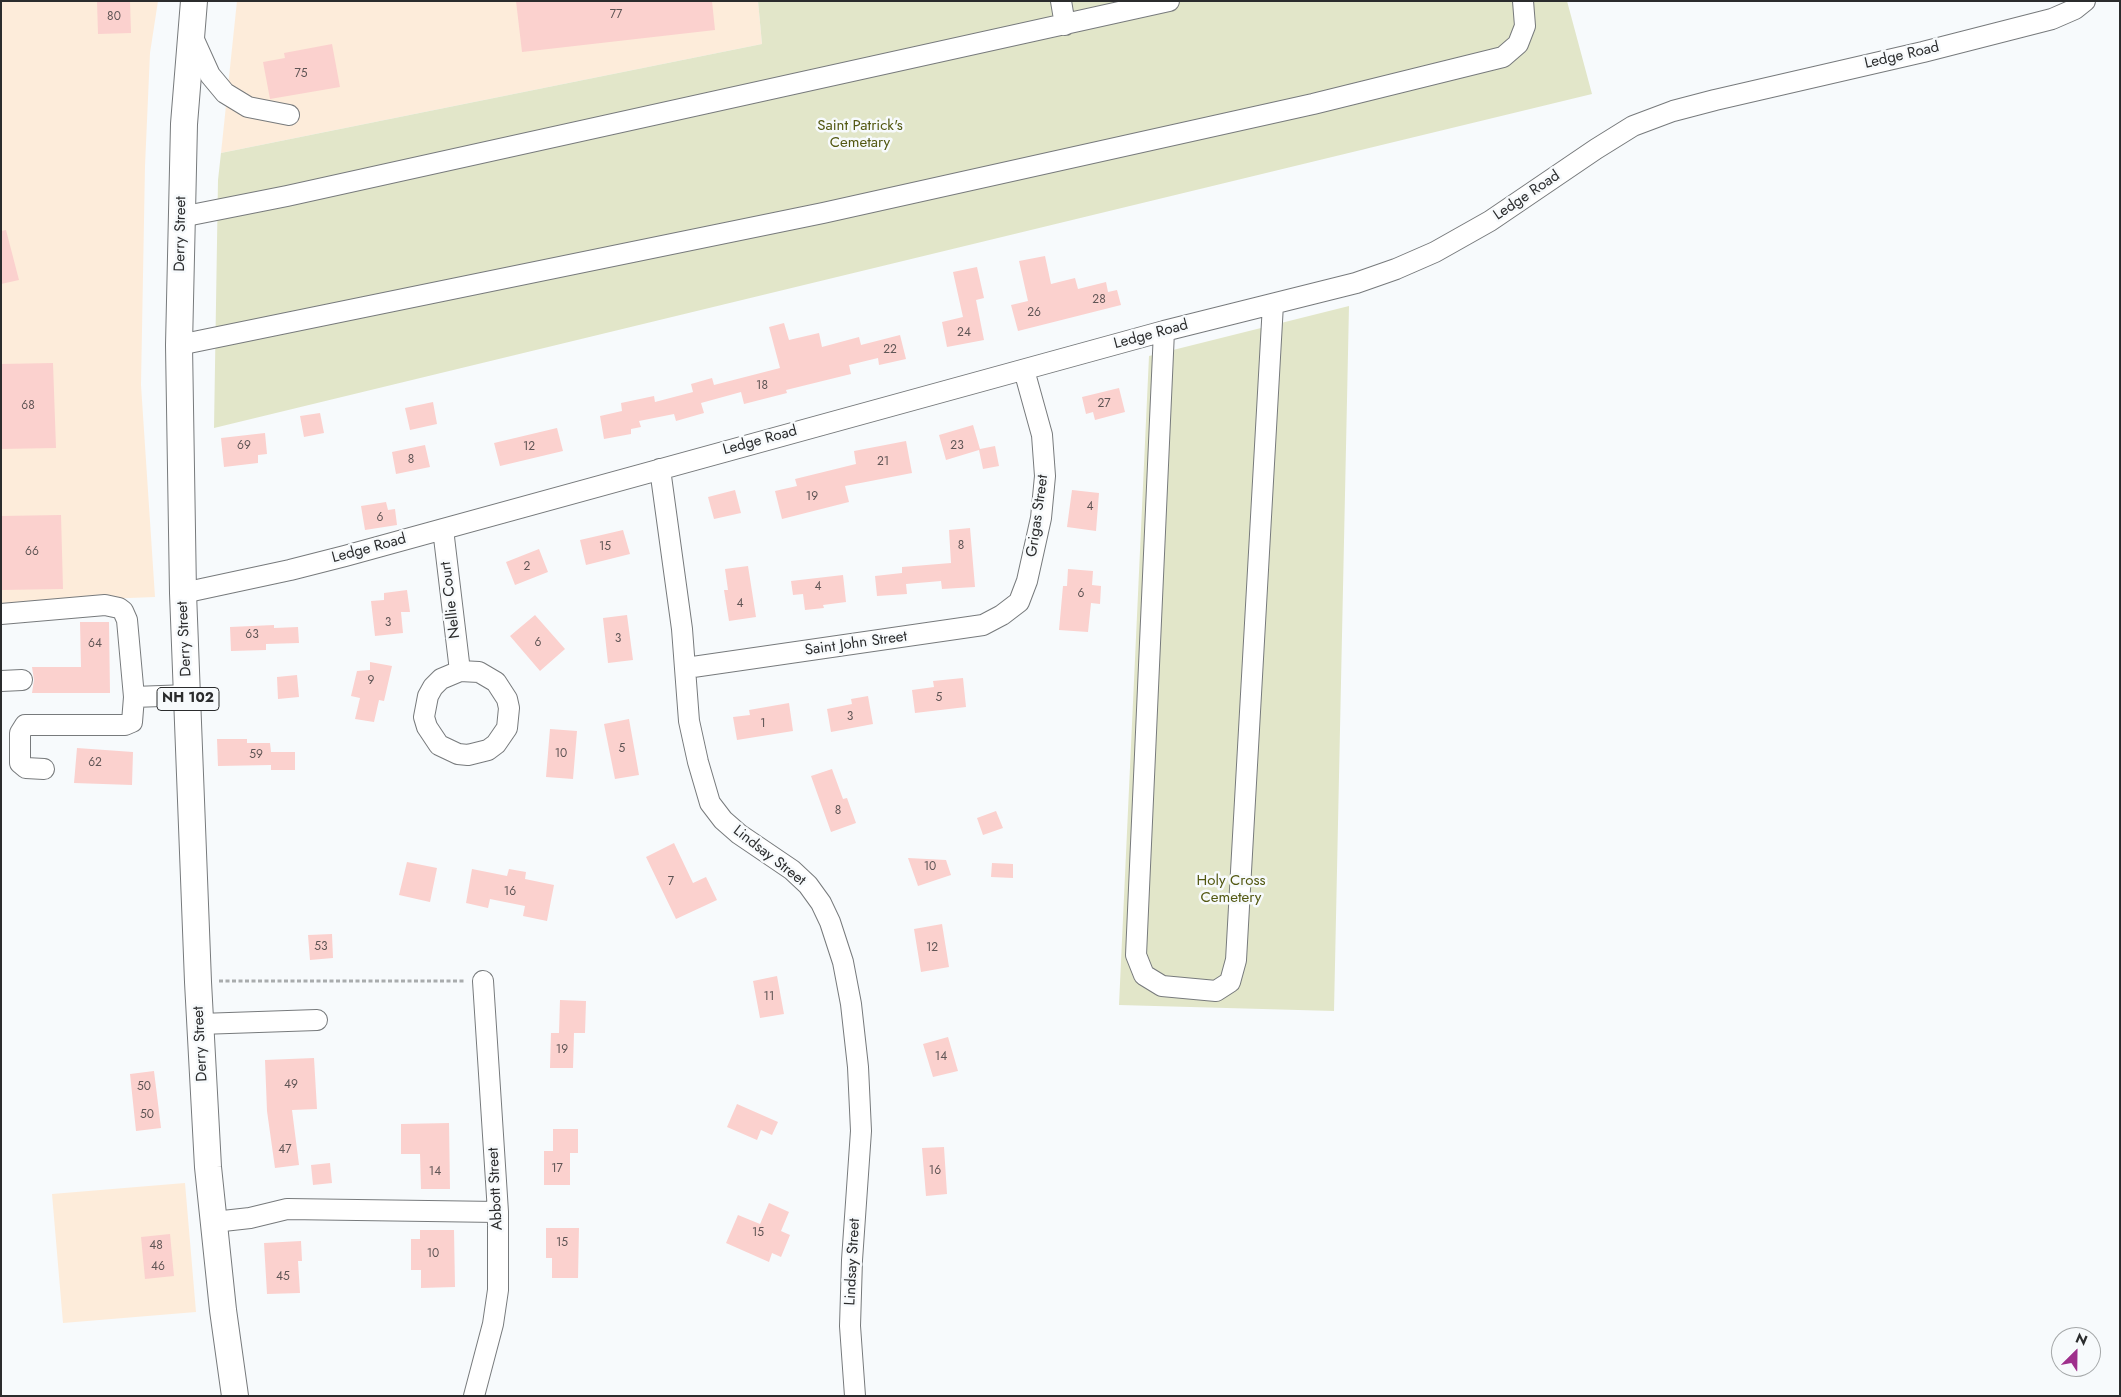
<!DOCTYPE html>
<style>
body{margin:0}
#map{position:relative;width:2121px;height:1397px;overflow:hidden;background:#f7fafc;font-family:Jost,sans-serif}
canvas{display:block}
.frame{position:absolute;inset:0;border:2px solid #2b2c2d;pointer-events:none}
.north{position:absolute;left:2051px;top:1327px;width:50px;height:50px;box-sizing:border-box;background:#f7fafc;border:1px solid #a5a8a9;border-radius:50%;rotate:23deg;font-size:14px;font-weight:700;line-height:20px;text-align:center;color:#2b2c2d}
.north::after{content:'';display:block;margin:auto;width:18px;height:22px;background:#9f2f8c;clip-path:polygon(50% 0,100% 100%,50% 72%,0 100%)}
</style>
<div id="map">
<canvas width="2121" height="1397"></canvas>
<div class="frame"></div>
<div class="north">N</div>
</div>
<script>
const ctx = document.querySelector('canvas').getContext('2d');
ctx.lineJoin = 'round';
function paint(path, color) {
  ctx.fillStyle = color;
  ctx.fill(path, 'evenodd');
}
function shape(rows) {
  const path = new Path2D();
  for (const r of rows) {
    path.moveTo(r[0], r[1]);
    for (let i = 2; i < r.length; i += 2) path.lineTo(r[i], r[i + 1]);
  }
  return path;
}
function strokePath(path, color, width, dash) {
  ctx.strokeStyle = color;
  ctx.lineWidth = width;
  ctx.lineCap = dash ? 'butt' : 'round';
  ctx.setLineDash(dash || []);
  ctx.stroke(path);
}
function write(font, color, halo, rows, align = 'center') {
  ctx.font = font + ' Jost,sans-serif';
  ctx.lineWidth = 5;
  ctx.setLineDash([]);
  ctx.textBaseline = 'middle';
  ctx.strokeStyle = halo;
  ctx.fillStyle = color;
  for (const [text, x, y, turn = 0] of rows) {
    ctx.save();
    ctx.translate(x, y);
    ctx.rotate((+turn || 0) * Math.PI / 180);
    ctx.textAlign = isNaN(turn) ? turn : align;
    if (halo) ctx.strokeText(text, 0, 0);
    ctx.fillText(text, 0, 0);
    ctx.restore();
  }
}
const commercial = shape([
 [1,1,158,1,150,53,145,166,141,385,155,597,1,603],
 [237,1,758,1,762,44,221,153],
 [185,1183,196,1312,63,1323,52,1194]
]);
const green = shape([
 [758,1,1567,1,1592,94,214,428,218,180,221,153,762,44],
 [1349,306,1334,1011,1119,1005,1149,356]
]);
const building = shape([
 [97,1,130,1,131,33,98,34],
 [516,1,712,1,715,30,522,52],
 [332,44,340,87,270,99,263,62,285,58,284,53],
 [6,230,19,280,1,284,1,231],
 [1045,256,1051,284,1075,278,1078,289,1106,282,1108,292,1117,290,1121,305,1018,331,1011,305,1028,301,1019,261],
 [977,267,984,298,976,300,984,340,947,347,942,322,963,317,953,272],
 [784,323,789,340,819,333,822,347,859,337,861,345,900,335,906,359,879,365,878,358,849,365,851,374,786,390,787,393,744,404,741,392,701,403,704,413,676,421,674,414,639,421,641,427,631,429,631,434,604,439,600,416,622,411,621,403,654,396,655,402,693,392,691,384,712,378,714,385,780,368,769,327],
 [53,363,56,448,1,449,1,364],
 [1119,388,1125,412,1095,420,1093,412,1086,414,1082,397],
 [433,402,437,424,410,430,405,408],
 [320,413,324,433,304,437,300,416],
 [973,425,980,449,995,446,999,466,983,469,979,450,946,460,939,435],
 [557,428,563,451,500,466,494,443],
 [265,433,267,454,258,455,258,463,224,467,221,438],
 [906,441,912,473,845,486,849,502,782,519,775,491,797,486,795,479,856,464,854,451],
 [425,445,430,467,396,474,392,452],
 [735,490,741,513,714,519,708,497],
 [1072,490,1099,493,1096,531,1067,527],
 [386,502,388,510,395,509,397,525,365,530,361,506],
 [61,515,63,589,1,590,1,516],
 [970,528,975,587,942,589,941,581,906,584,907,594,877,596,875,576,902,573,902,567,951,563,949,530],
 [623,530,630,554,586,565,580,540],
 [539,549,548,572,515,585,506,562],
 [748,566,756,617,729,621,724,590,728,590,725,569],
 [1068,569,1093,571,1092,585,1101,586,1100,604,1091,603,1088,632,1059,630,1063,586,1067,586],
 [843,575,846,602,823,605,824,608,805,610,803,594,793,595,791,581],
 [407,590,410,612,401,612,403,633,375,636,371,601,384,600,384,593],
 [535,615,565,649,540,671,510,636],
 [627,615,633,660,608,663,603,618],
 [80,622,109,622,110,693,32,693,34,680,32,667,81,667],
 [274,625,274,628,298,627,299,643,266,644,266,650,231,651,230,627],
 [370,662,392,666,384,701,379,700,374,722,355,719,360,698,351,696,357,671,370,670],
 [297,675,299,697,278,699,277,677],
 [963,678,966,707,915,713,912,690,934,687,933,681],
 [868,696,873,724,831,732,827,709,852,704,851,699],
 [789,703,793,731,737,740,733,717,750,715,749,710],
 [629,719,639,775,615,779,604,724],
 [550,729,577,731,573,779,546,777],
 [217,739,247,739,247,743,270,743,271,752,295,752,295,770,271,770,271,765,218,766],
 [77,748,133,752,132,785,74,783],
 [832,769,843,799,847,798,856,823,831,832,811,776],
 [996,811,1003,828,983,835,977,818],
 [674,843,693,883,706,877,717,900,676,919,646,857],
 [908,858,946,860,951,875,918,886],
 [407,862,437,868,430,902,399,895],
 [992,863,1013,864,1013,878,991,877],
 [472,869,507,876,509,869,526,872,525,879,554,885,547,921,523,916,525,906,490,899,488,908,466,903],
 [942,924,949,967,921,972,914,929],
 [332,934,333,958,310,960,308,935],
 [777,976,784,1014,760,1018,753,981],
 [560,1000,586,1001,585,1033,574,1033,573,1068,550,1068,551,1033,559,1033],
 [948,1037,958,1071,933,1077,923,1044],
 [314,1058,317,1109,292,1110,299,1165,275,1168,267,1111,265,1060],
 [154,1071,161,1128,136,1131,130,1074],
 [737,1104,778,1122,772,1135,761,1130,757,1140,727,1127],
 [449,1123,450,1189,421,1189,420,1154,401,1154,401,1124],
 [553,1129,578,1129,578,1153,570,1153,570,1185,544,1185,544,1151,553,1151],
 [944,1147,947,1194,926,1196,922,1148],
 [330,1163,332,1183,313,1185,311,1165],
 [769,1203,789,1212,781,1231,790,1235,781,1257,772,1253,769,1262,726,1243,738,1215,760,1224],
 [546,1228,579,1228,578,1278,552,1278,552,1258,546,1258],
 [420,1230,454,1230,455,1287,421,1288,421,1270,411,1270,411,1239,420,1239],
 [170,1234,174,1276,145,1279,141,1237],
 [301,1241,302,1261,298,1261,300,1293,267,1294,264,1243]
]);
const path = shape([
 [219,981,465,981]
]);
const minor = shape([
 [1061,1,1065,25],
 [191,33,210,75,225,93,248,107,289,115],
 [181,217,287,196,1169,1],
 [1164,331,1136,955,1144,975,1162,986,1216,991,1230,982,1236,960,1273,304],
 [179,345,823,213,1313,104,1503,57,1518,44,1525,26,1523,1],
 [660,469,682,629,689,721,698,762,710,803,723,820,739,834,792,870,808,885,821,903,830,922,843,962,851,1004,858,1067,861,1131,852,1260,850,1326,855,1396],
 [443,529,460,671,441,679,433,687,428,696,424,717,427,727,439,745,458,754,468,755,488,750,496,744,507,728,509,708,507,699,496,682,479,672,460,671],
 [183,593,290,570,345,556,1164,331,1356,283,1396,269,1435,252,1490,221,1596,149,1633,126,1673,111,1715,100,1923,52,2052,19,2075,9,2085,1],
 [1,614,105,605,119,608,123,611,127,620,134,697],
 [686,668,983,625,1002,615,1019,602,1027,581,1041,518,1045,476,1042,435,1024,370],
 [1,681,22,680],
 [44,769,26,768,20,763,20,733,25,725,125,725,132,722,134,697,188,695],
 [200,1024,317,1020],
 [214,1222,250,1218,287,1209,498,1212],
 [474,1396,493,1324,498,1290,498,1212,483,981]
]);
const major = shape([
 [194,1,184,124,179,345,183,593,198,982,208,1167,223,1310,235,1396]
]);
const numberNames = [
 ["77",616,15],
 ["80",114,17],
 ["75",301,74],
 ["28",1099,300],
 ["26",1034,313],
 ["24",964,333],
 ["22",890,350],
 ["18",762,386],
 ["27",1104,404],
 ["68",28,406],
 ["69",244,446],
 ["23",957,446],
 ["12",529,447],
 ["8",411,460],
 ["21",883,462],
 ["19",812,497],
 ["4",1090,507],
 ["6",380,518],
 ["8",961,546],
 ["15",605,547],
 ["66",32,552],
 ["2",527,567],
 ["4",818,587],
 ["6",1081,594],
 ["4",740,604],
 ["3",388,623],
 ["63",252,635],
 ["3",618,639],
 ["6",538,643],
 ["64",95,644],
 ["9",371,681],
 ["5",939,698],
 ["3",850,717],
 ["1",763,724],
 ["5",622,749],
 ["10",561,754],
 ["59",256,755],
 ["62",95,763],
 ["8",838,811],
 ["10",930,867],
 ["7",671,882],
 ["16",510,892],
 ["53",321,947],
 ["12",932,948],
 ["11",769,997],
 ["19",562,1050],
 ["14",941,1057],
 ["49",291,1085],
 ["50",144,1087],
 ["50",147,1115],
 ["47",285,1150],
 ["17",557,1169],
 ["16",935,1171],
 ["14",435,1172],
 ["15",758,1233],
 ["15",562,1243],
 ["48",156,1246],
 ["10",433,1254],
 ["46",158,1267],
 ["45",283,1277]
];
const shields = [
 [188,699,62]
];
const shieldNames = [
 ["NH 102",188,699]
];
const streetNames = [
 ["Ledge Road",1902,56,-13],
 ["Ledge Road",1527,196,-34],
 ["Derry Street",181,234,-89],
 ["Ledge Road",1151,335,-15],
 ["Ledge Road",760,441,-15],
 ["Grigas Street",1038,516,-82],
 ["Ledge Road",369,549,-15],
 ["Nellie Court",451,600,-97],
 ["Derry Street",185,639,-93],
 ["Saint John Street",856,644,-8],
 ["Lindsay Street",769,856,38],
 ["Derry Street",201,1044,-93],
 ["Abbott Street",496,1189,-93],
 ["Lindsay Street",853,1262,-87]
];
const parkNames = [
 ["Saint Patrick's",860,126],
 ["Cemetary",860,143],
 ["Holy Cross",1231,881],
 ["Cemetery",1231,898]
];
paint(commercial, '#fdecda');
paint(green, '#e2e6c9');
paint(building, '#fbd1ce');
strokePath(minor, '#777a7c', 22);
strokePath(major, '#777a7c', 28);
strokePath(path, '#a9acad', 3, [4, 2.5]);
strokePath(minor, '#fff', 20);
strokePath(major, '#fff', 26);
write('12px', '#5f5555', null, numberNames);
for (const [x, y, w] of shields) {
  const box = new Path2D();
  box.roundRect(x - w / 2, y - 11.5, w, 23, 4);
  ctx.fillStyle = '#f7fafc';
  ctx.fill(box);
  strokePath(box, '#2b2c2d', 1);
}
write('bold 14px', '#2b2c2d', null, shieldNames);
write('15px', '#2b2c2d', '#f7fafc', streetNames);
write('15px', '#535812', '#f7fafc', parkNames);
</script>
